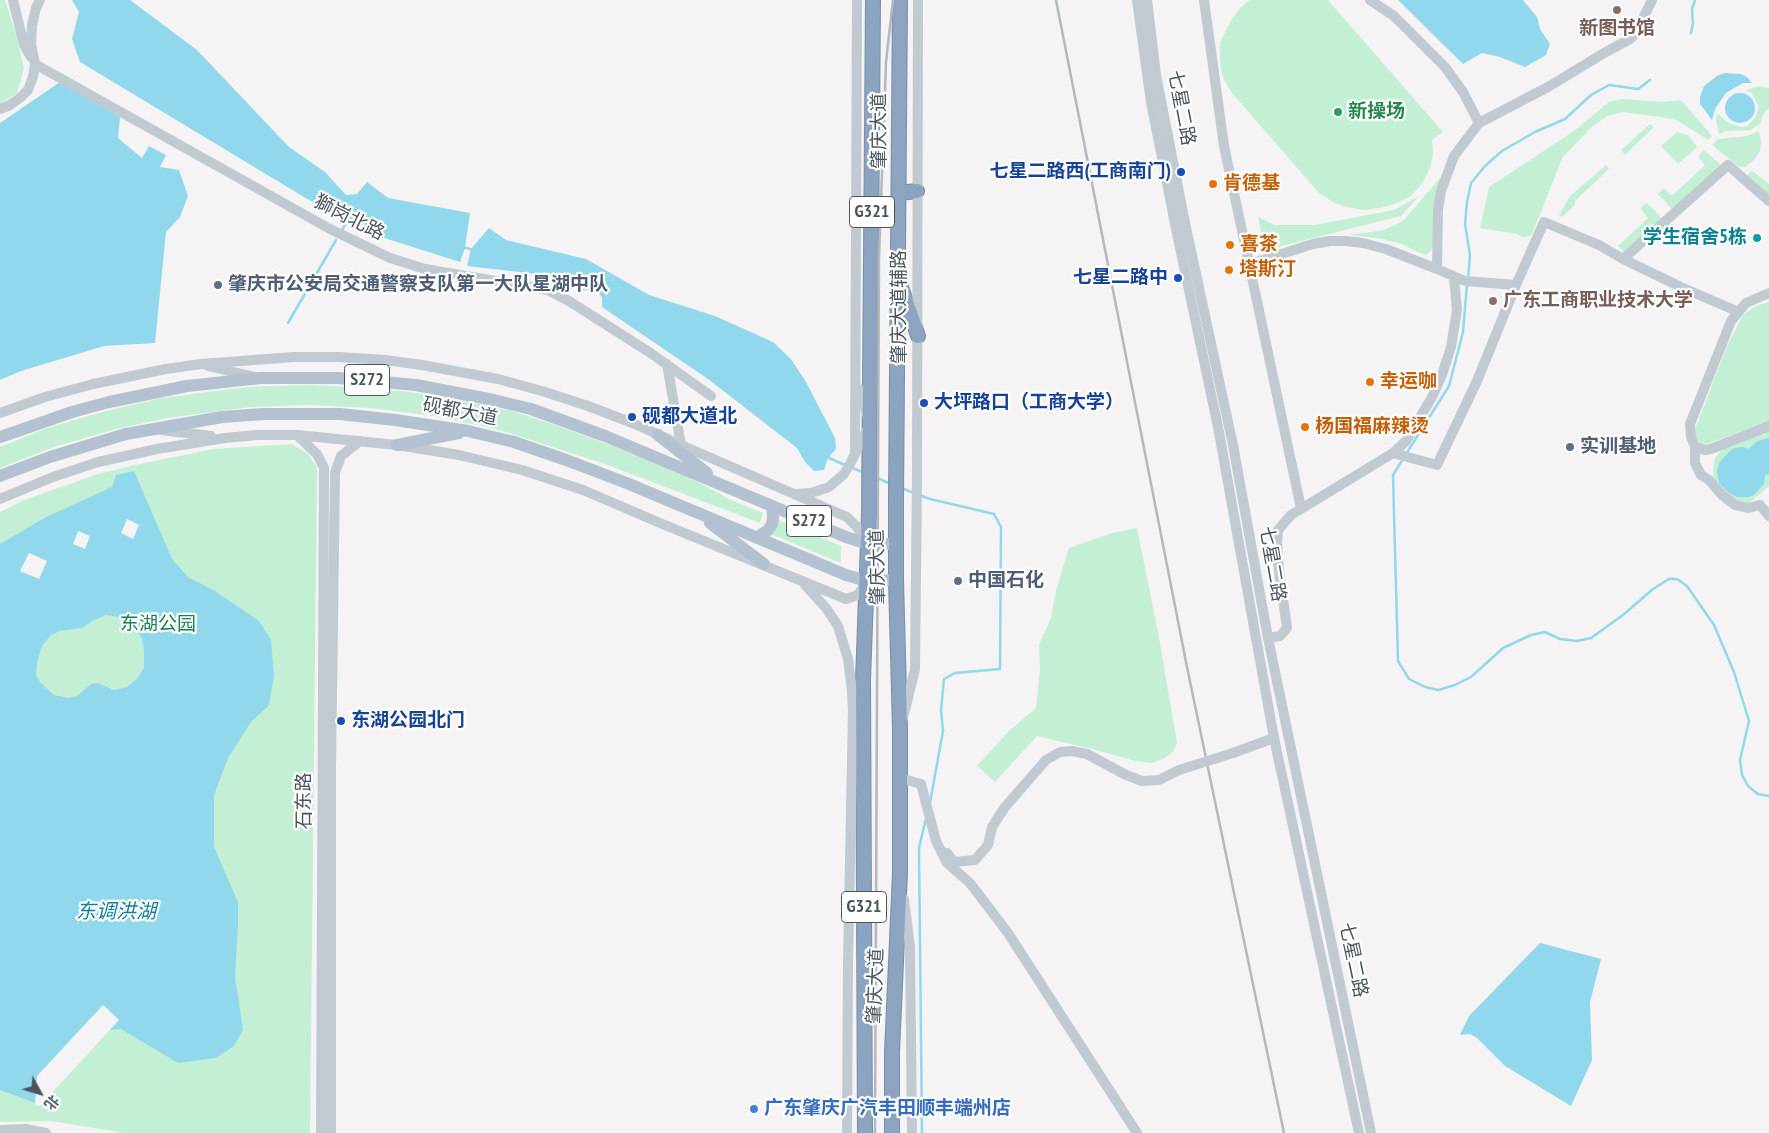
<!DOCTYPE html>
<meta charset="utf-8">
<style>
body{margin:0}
#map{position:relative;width:1769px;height:1133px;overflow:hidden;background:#f5f3f3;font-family:"PT Sans Narrow","Noto Sans SC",sans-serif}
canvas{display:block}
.north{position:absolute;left:15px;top:1068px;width:50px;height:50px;-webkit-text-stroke:4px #fff;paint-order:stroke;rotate:129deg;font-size:14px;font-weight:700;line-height:20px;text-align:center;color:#4a5560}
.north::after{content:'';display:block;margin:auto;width:18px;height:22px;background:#4a5560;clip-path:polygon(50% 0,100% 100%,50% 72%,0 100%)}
</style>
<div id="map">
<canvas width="1769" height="1133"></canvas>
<div class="north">北</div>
</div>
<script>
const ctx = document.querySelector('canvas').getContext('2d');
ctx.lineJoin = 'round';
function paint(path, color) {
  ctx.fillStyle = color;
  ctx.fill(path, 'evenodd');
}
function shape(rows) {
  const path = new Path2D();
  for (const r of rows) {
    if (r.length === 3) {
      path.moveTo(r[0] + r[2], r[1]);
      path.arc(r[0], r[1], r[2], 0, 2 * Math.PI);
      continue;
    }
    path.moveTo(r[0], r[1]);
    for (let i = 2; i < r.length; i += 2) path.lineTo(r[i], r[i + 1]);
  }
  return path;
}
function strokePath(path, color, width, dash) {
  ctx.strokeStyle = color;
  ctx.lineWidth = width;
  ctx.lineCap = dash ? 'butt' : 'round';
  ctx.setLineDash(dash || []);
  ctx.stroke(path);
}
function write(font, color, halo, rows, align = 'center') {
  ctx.font = font + ' "PT Sans Narrow","Noto Sans SC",sans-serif';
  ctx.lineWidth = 4.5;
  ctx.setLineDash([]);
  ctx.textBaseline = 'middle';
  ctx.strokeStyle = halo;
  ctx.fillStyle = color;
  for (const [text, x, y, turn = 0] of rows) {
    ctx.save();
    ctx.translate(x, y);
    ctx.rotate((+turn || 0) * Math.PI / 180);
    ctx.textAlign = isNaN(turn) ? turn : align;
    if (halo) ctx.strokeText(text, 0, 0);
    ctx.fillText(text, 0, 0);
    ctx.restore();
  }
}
const green = shape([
 [0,0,5,0,16,35,24,68,17,93,0,104],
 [1250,0,1328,0,1443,132,1432,140,1433,154,1430,168,1423,182,1411,196,1397,203,1380,208,1364,210,1347,207,1333,202,1319,193,1232,93,1223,78,1220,62,1220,43,1230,22,1240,8],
 [1759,86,1769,88,1769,108,1764,113,1760,124,1750,130,1726,131,1719,134,1716,120,1717,113,1727,122,1741,127,1747,126,1755,118,1759,107,1752,93,1745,90],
 [1622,99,1662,102,1681,100,1712,136,1708,140,1677,120,1661,117,1623,112,1607,116,1593,126,1562,158,1543,207,1531,236,1523,237,1517,234,1480,228,1489,187,1574,131,1609,102],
 [1650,124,1654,127,1625,155,1621,150],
 [1759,131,1761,141,1760,151,1755,159,1745,167,1739,167,1712,145,1718,139,1747,136],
 [1677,132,1688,135,1697,147,1678,164,1661,146],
 [1704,150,1721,165,1672,209,1658,194,1663,188,1672,196,1705,165,1698,156],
 [1606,165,1609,169,1575,201,1575,205,1562,217,1559,215,1570,196],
 [1752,171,1769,184,1769,195,1747,175],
 [1441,177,1434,204,1433,246,1430,252,1426,255,1419,253,1402,244,1383,239,1349,235,1384,230,1403,221],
 [1419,196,1401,216,1274,248,1267,247,1263,242,1258,217,1275,225,1314,225,1394,210],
 [1647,203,1663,219,1625,253,1618,246,1648,218,1640,208],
 [1769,302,1769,421,1707,444,1700,442,1695,437,1696,427,1727,346,1743,315,1756,306],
 [308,385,376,388,441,396,512,411,555,425,612,446,685,475,731,500,763,513,760,523,605,464,500,430,435,416,371,408,310,405,251,407,167,418,116,429,57,446,0,468,0,447,47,428,106,411,162,398,246,387],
 [1769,430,1769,486,1750,502,1745,504,1728,497,1714,480,1713,470,1715,458,1722,449],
 [292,444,308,454,317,467,310,1133,125,1133,51,1121,0,1122,0,512,24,500,98,474,135,465,214,449],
 [776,519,841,546,841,563,771,534],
 [1137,528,1158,632,1177,743,1173,752,1163,759,1152,763,1135,761,1096,750,1037,736,995,782,977,766,1008,732,1036,708,1040,670,1039,645,1051,618,1056,590,1069,548,1112,533]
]);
const water = shape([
 [72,0,130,0,197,50,289,147,325,172,346,195,357,194,367,182,388,198,470,213,465,248,460,262,372,234,304,197,80,62,72,39,79,12],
 [1398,0,1523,0,1537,17,1540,29,1550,44,1546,55,1525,67,1500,57,1482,53,1463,64],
 [1724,73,1741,74,1747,77,1752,83,1743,83,1726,93,1715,109,1712,120,1700,104,1700,97,1704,86,1717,76],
 [60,82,120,117,118,138,142,158,149,146,166,155,160,167,179,170,188,196,180,217,166,232,155,343,104,346,21,371,0,380,0,123],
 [1740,108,15],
 [489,228,506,240,586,259,649,295,715,316,773,342,791,359,806,382,835,438,836,449,828,458,824,470,814,471,805,462,797,448,708,379,602,307,602,298,596,288,581,291,545,275,467,266,471,249],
 [1768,438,1769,439,1769,474,1765,475,1764,484,1754,495,1749,497,1737,497,1729,493,1719,483,1717,470,1719,463,1729,452,1735,448,1742,447,1748,449,1758,441],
 [134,471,172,559,188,577,215,591,259,621,271,640,274,675,269,705,251,722,228,758,214,795,214,847,238,902,238,927,235,976,243,1030,234,1046,216,1058,178,1063,121,1029,106,1030,38,1104,0,1090,0,544,46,517,112,487,116,475],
 [106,615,119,617,135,627,142,639,144,650,144,668,137,679,127,687,114,690,98,683,91,684,77,696,68,698,54,695,40,682,36,675,37,662,42,646,50,636,59,631,82,628,92,621],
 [1540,943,1601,959,1590,1002,1592,1060,1571,1106,1505,1066,1477,1038,1470,1034,1460,1035,1469,1016]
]);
const pier = shape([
 [127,519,139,525,133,539,121,533],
 [78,531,90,536,85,549,73,544],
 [29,553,47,561,39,579,20,571],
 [103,1005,119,1020,40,1106,35,1105,37,1076]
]);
const stream = shape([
 [1691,33,1693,23,1692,9,1695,0],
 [342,230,349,218],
 [462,247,474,250],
 [1468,279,1470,255,1465,224,1467,202,1471,183,1485,166,1502,151,1535,132,1565,119,1591,95,1609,85,1638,89,1650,80],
 [288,323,336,240],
 [1406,454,1449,386,1463,332,1467,284],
 [827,457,847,466],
 [1403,459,1393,475,1398,661,1409,679,1425,687,1438,690,1455,685,1471,677,1503,648,1531,635,1545,632,1560,639,1577,641,1591,638,1623,615,1653,589,1669,579,1677,579,1687,586,1714,625,1734,672,1749,721,1740,760,1742,775,1748,786,1758,794,1769,796],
 [852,468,865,473],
 [875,477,891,484],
 [901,488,914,493],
 [919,495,930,499,994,514,1001,527,1000,669,955,673,944,679,941,710,943,731,930,803],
 [922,1133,919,848,926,818]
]);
const minor = shape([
 [13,0,24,45,31,57],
 [1137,0,1151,102,1175,224,1218,427,1274,738,1359,1133],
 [1147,0,1156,75,1185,223,1233,445,1268,638,1371,1133],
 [1204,0,1224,146,1301,508],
 [1370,0,1394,16,1445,67,1463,92,1479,123],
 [35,64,330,229,390,258,425,269,548,290,569,301,649,352,711,396],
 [0,109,10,105,21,97,28,90,33,77,35,64,31,44,32,25,36,8,40,0],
 [1623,259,1683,288,1739,312],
 [1250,264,1313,244,1330,241,1346,241,1363,243,1386,249,1437,269],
 [1516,285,1465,281,1437,269,1438,210,1441,191,1454,156,1479,123,1548,87,1604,53,1630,39,1636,33,1652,0],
 [1769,293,1746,303,1731,321,1690,424,1691,437,1695,446,1695,463,1701,475,1709,480,1722,495,1735,505,1748,508,1760,505,1769,516],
 [667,364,681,445],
 [208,366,255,377],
 [0,413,45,397,93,384,166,369,201,364,294,357,338,357,385,360,422,365,498,379,542,391,588,406,635,424,681,445,847,517,856,526,868,544],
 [161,430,211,436],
 [297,435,317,454,324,468,321,1133],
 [1695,446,1705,450,1711,449,1769,426],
 [855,453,857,0],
 [1393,453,1437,465,1477,381,1516,285,1544,222,1599,245,1623,259,1728,165,1769,201],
 [796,494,811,493,829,487,844,474,850,464,870,424,859,389],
 [0,499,53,477,98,462,157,449,225,438,257,435,297,435,397,445,459,455,522,470,583,490,660,523,846,599,858,595,866,582],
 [805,585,826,608,838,626,848,659,852,690,853,711,848,961,847,1133],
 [1268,638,1280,636,1287,628,1279,571,1277,543,1278,530,1291,515,1393,453,1406,441,1432,397,1442,375,1451,347,1457,310,1454,278],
 [903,718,915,669,917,475,918,0],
 [1233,753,1274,738],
 [900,778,921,784,936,841,947,863,970,883,1008,933,1137,1133],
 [947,853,954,862,975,860,988,845,992,827,1005,807,1046,760,1060,752,1072,751,1087,754,1126,775,1142,781,1159,780,1179,770],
 [904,899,910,947,912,1133],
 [0,1130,25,1129,46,1133],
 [331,1133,331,768,335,473,341,456,360,441]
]);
const major = shape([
 [658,435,707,473],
 [0,437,72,412,109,402,187,386,261,378,338,378,416,385,494,400,531,409,605,436,846,537,868,544,896,544],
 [397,445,459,433],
 [0,476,50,457,126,434,222,417,263,414,340,414,395,420,468,431,514,442,569,461,629,484,846,575,867,581,896,580],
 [710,523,764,564],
 [758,537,768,530,772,524,773,517,772,506]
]);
const highway = shape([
 [899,193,917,191],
 [901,287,918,336],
 [865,1133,863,680,869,514,873,0],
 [892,1133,892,1052,900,873,900,729,896,580,896,499,900,0]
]);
const rail = shape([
 [1056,0,1187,667,1284,1133],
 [875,1133,879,257,886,62,893,0]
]);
const minorBridge = shape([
 [1179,770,1233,753]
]);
const markers = [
 [1617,10,5,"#8d6e63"],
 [1338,112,5,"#2e9e5b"],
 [1181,172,5,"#1a4fb4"],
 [1213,184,5,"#e8710a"],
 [1757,238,5,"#0f9aa8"],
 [1230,245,5,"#e8710a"],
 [1229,270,5,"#e8710a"],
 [1178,278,5,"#1a4fb4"],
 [218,285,5,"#5c6f8a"],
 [1493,301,5,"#8d6e63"],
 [1370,382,5,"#e8710a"],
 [924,403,5,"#1a4fb4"],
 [632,417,5,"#1a4fb4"],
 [1305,427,5,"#e8710a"],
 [1570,447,5,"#5c6f8a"],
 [958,581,5,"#5c6f8a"],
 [341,721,5,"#1a4fb4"],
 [754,1109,5,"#3f7fe0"]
];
const shields = [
 [872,212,45],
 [367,380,45],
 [809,521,45],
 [864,907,45]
];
const shieldNames = [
 ["G321",872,212],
 ["S272",367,380],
 ["S272",809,521],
 ["G321",864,907]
];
const educationNames = [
 ["新图书馆",1617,29],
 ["广东工商职业技术大学",1503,301,"left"]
];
const streetNames = [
 ["七星二路",1181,108,79],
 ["肇庆大道",880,131,-90],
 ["獅岗北路",349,218,27],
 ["肇庆大道辅路",900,307,-90],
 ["砚都大道",460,412,11],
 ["七星二路",1272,564,80],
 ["肇庆大道",878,567,-91],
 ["石东路",305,801,-90],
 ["七星二路",1353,960,78],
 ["肇庆大道",876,986,-88]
];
const leisureNames = [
 ["新操场",1348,112]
];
const transitNames = [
 ["七星二路西(工商南门)",1171,172,"right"],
 ["七星二路中",1168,278,"right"],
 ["大坪路口（工商大学）",934,403],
 ["砚都大道北",642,417],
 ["东湖公园北门",351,721]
];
const foodNames = [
 ["肯德基",1223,184],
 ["喜茶",1240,245],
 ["塔斯汀",1239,270],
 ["幸运咖",1380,382],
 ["杨国福麻辣烫",1315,427]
];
const cultureNames = [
 ["学生宿舍5栋",1747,238]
];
const serviceNames = [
 ["肇庆市公安局交通警察支队第一大队星湖中队",228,285],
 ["实训基地",1580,447],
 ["中国石化",968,581]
];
const parkNames = [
 ["东湖公园",158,625]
];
const shopNames = [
 ["广东肇庆广汽丰田顺丰端州店",764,1109]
];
const waterNames = [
 ["东调洪湖",116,912]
];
paint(green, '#c3f0d5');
paint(water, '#91d8ec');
paint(pier, '#f5f3f3');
strokePath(stream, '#91d8ec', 2.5);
strokePath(highway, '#778fab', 16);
strokePath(minor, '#c1c9d1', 10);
strokePath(major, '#b3c1d0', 12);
strokePath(highway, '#8ca4bf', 14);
strokePath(rail, '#b5b8bc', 2.5);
strokePath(minorBridge, '#c1c9d1', 10);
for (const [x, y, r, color] of markers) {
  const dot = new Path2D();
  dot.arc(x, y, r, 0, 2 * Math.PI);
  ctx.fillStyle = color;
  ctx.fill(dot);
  strokePath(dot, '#fff', 2);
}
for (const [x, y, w] of shields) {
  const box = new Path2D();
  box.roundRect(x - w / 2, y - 15.5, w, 31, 4);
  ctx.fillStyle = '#fff';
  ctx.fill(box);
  strokePath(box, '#4a5560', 1);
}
write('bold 18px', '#4a5560', null, shieldNames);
write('bold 19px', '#785e54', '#fff', educationNames);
write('19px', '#4a5560', '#fff', streetNames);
write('bold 19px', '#27864d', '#fff', leisureNames, 'left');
write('bold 19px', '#164399', '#fff', transitNames, 'left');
write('bold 19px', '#c56008', '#fff', foodNames, 'left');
write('bold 19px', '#0d838f', '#fff', cultureNames, 'right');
write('bold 19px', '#4e5e75', '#fff', serviceNames, 'left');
write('19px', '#19834f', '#fff', parkNames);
write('bold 19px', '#366cbe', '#fff', shopNames, 'left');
write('italic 20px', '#0f7f9e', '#fff', waterNames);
</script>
